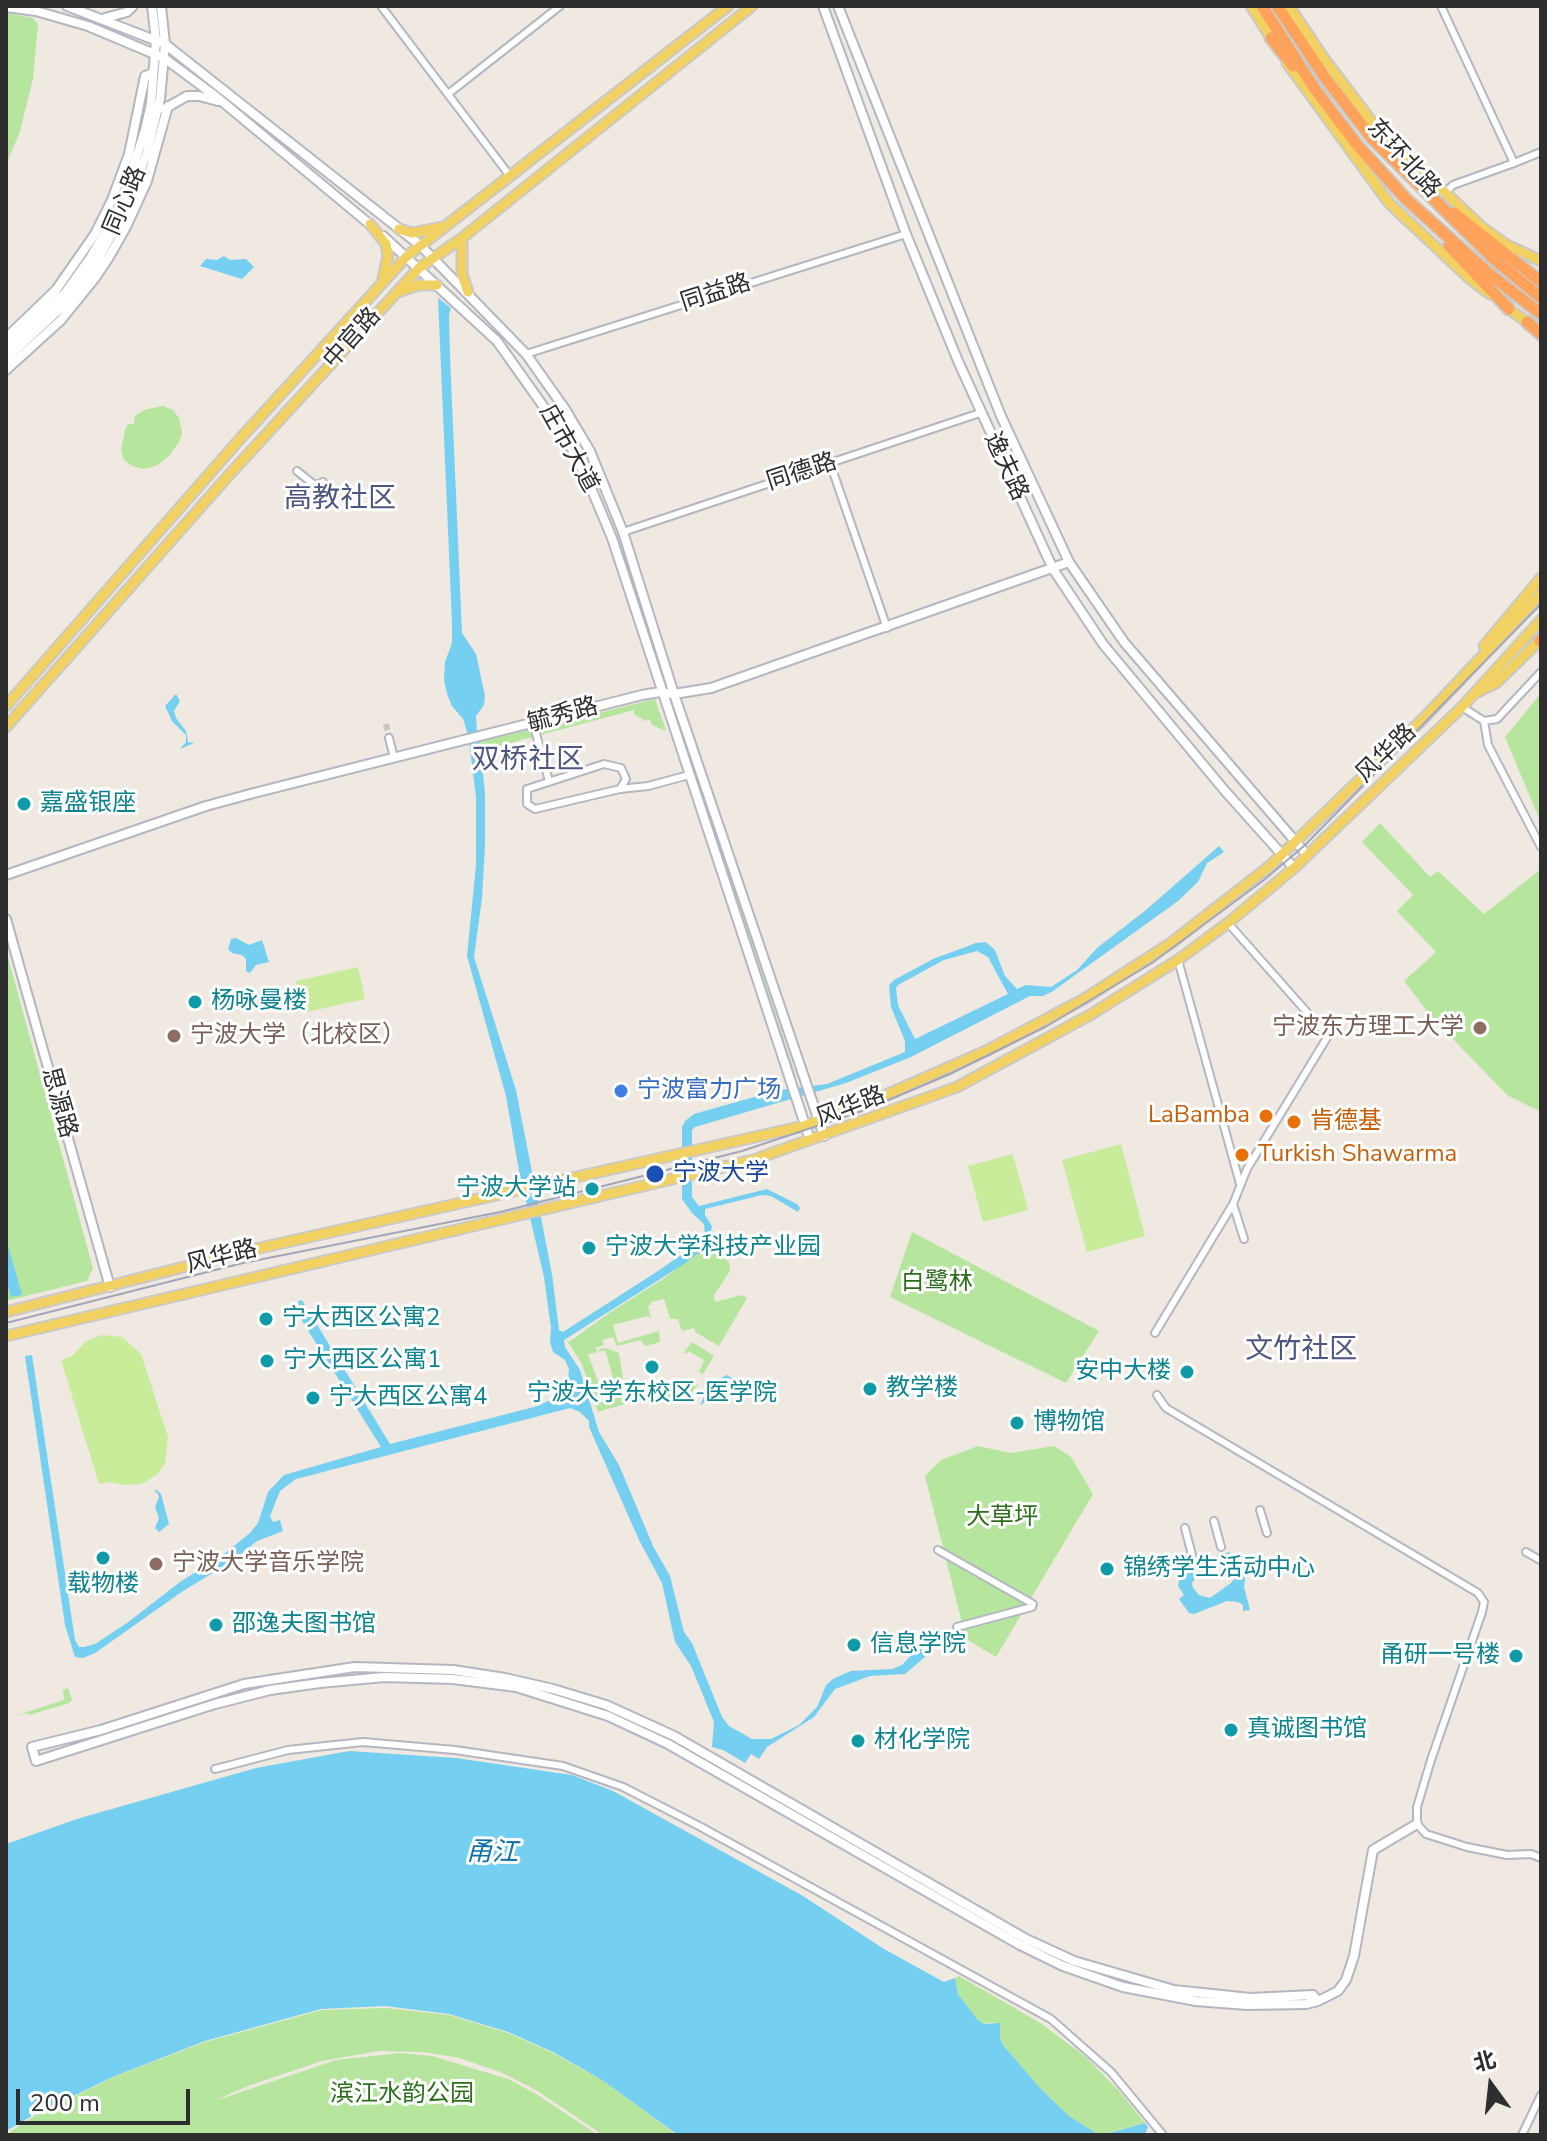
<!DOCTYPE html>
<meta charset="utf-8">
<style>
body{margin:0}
#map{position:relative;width:1547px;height:2141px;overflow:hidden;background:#efe9e1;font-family:"Nunito Sans","Noto Sans SC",sans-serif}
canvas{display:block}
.frame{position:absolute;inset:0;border:8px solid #2e2e2e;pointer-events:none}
.north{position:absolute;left:1451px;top:2045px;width:80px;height:80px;-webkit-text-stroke:6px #fff;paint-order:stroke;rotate:345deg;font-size:22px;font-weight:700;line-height:32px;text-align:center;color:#2e2e2e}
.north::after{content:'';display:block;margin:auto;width:28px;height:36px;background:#2e2e2e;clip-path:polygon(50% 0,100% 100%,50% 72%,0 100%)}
.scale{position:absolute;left:16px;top:2089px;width:174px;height:36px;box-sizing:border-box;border:4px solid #2e2e2e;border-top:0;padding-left:10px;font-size:24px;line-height:28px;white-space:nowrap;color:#2e2e2e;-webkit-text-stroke:6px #fff;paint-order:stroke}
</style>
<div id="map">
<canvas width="1547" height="2141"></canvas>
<div class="frame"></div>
<div class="north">北</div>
<div class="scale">200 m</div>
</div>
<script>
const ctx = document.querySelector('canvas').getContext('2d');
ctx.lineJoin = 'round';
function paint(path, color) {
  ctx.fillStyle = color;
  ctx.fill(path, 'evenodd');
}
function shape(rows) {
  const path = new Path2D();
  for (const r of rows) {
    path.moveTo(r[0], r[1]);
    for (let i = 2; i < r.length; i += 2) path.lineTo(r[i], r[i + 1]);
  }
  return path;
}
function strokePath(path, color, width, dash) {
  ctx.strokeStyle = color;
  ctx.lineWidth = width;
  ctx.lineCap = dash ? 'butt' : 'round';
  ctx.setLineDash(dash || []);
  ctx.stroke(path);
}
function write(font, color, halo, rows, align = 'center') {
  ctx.font = font + ' "Nunito Sans","Noto Sans SC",sans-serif';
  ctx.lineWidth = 6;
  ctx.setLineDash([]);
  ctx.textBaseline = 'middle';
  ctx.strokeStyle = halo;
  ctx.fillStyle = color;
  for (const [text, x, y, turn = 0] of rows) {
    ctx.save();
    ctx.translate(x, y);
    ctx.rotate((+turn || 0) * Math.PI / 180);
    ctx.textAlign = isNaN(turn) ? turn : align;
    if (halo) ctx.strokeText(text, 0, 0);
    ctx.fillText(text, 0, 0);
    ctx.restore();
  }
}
const green = shape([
 [6,13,33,18,38,24,33,79,20,131,6,165],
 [163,406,173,410,179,418,182,432,180,440,170,455,156,466,143,469,132,466,124,460,121,450,125,430,128,424,134,424,135,416,144,410],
 [1541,693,1541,823,1505,737],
 [655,699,676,759,666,731,652,725,650,719,645,721,634,714,634,710,480,751,479,742],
 [673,701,796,1076,794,1077,671,703],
 [1380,823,1430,877,1438,871,1484,914,1541,869,1541,1112,1507,1095,1430,1015,1404,981,1436,952,1397,911,1413,895,1362,842],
 [6,950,93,1268,87,1281,6,1301],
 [912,1232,1099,1331,1066,1383,890,1297],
 [710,1244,713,1250,729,1262,730,1271,714,1295,715,1302,742,1295,747,1298,719,1346,695,1332,694,1328,682,1331,678,1319,670,1319,664,1299,651,1302,651,1305,648,1306,651,1320,648,1316,613,1325,618,1343,659,1331,660,1342,645,1346,640,1340,617,1346,613,1337,602,1340,604,1345,595,1348,598,1352,588,1354,602,1392,597,1392,601,1402,620,1396,626,1387,630,1394,641,1391,645,1398,598,1412,582,1364,565,1338,569,1342,609,1313,663,1279],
 [692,1342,714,1356,703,1374,694,1369,700,1371,704,1360,688,1351,686,1354,684,1352],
 [606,1348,619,1353,623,1379,614,1381,606,1353,604,1350,599,1352,599,1349],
 [689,1379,698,1385,690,1394,653,1405,650,1403,648,1396,659,1395,659,1392,664,1394,666,1390,667,1393,672,1389,675,1391,676,1382],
 [978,1446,1011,1453,1054,1446,1071,1457,1093,1494,996,1657,966,1639,925,1476,941,1460],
 [68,1688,72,1700,69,1703,29,1715,28,1713,12,1717,64,1700,63,1690],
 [959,1976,1039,2022,1086,2057,1119,2091,1145,2123,1099,2135,1069,2116,1041,2089,1003,2045,993,2022,984,2024,977,2019,958,1994,955,1978],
 [386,2008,449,2015,508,2033,553,2053,602,2080,677,2135,603,2135,536,2090,500,2072,459,2058,423,2052,379,2051,322,2061,248,2086,214,2101,336,2060,401,2053,432,2056,508,2079,538,2095,598,2135,6,2135,31,2118,116,2076,205,2042,322,2010]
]);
const pitch = shape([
 [358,967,365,999,303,1013,296,981],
 [1121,1144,1145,1236,1087,1252,1062,1160],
 [1013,1154,1028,1210,983,1222,968,1166],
 [102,1335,122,1337,141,1354,168,1437,165,1464,157,1475,141,1484,125,1485,109,1482,99,1484,61,1360,72,1356,86,1341]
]);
const water = shape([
 [224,256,230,260,246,259,254,267,242,279,200,266,206,259,217,260],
 [438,298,451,308,449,315,450,356,462,633,476,654,485,696,484,705,476,716,477,732,468,735,463,719,452,706,447,694,444,680,445,662,452,643,452,623],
 [176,694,180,701,174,711,176,718,186,731,188,742,194,743,180,749,186,742,186,735,172,721,165,706],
 [479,738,485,793,485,845,482,898,474,957,516,1090,552,1274,559,1330,563,1332,661,1269,701,1241,705,1236,704,1224,692,1213,682,1199,682,1127,685,1121,694,1114,779,1090,827,1084,905,1052,905,1041,891,1007,889,985,894,980,933,959,976,943,986,942,995,950,1005,976,1017,989,1026,985,1051,987,1077,970,1097,948,1146,910,1219,846,1224,852,1207,863,1198,882,1178,901,1053,991,1043,996,1030,996,911,1057,846,1083,695,1127,692,1130,692,1197,699,1206,767,1189,797,1204,800,1208,798,1212,771,1196,762,1195,705,1209,705,1215,712,1226,708,1246,684,1264,564,1340,565,1347,580,1370,599,1432,619,1465,653,1546,670,1576,684,1632,692,1643,722,1717,729,1726,752,1739,771,1739,799,1725,817,1707,826,1685,833,1679,851,1671,892,1669,902,1665,917,1649,925,1647,926,1649,925,1657,905,1674,870,1676,835,1689,814,1717,767,1747,759,1759,751,1754,745,1763,723,1750,712,1747,714,1722,691,1666,675,1642,662,1583,639,1540,589,1427,589,1421,580,1412,570,1408,296,1479,280,1491,270,1516,273,1522,280,1520,283,1531,257,1541,231,1562,183,1591,95,1653,83,1658,75,1657,65,1625,25,1356,32,1355,75,1640,79,1647,84,1647,95,1644,127,1623,180,1582,224,1554,250,1533,258,1523,268,1492,284,1475,381,1447,301,1319,298,1301,302,1300,390,1444,538,1406,558,1396,568,1381,569,1369,565,1360,553,1352,550,1342,551,1328,544,1277,519,1171,506,1096,467,956,476,865,476,797,469,741],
 [977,951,988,957,1008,994,915,1039,898,1005,896,988,898,985,944,960],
 [236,938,249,945,262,940,269,962,256,965,250,973,246,971,246,959,242,955,232,953,228,949,231,939],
 [6,1238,22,1295,11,1297,6,1279],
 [727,1375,735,1380,734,1385,700,1405,711,1383],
 [156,1489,161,1494,169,1524,159,1532,155,1528,159,1518,155,1507,159,1497,157,1492,155,1493],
 [1230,1552,1230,1562,1196,1577,1192,1583,1193,1588,1199,1595,1210,1598,1231,1583,1237,1575,1242,1559,1241,1554,1248,1555,1244,1587,1250,1610,1243,1611,1243,1605,1238,1602,1227,1601,1194,1614,1189,1613,1179,1599,1184,1595,1178,1586,1182,1568,1198,1561,1207,1563,1216,1556],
 [349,1751,456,1758,572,1775,613,1791,803,1896,884,1949,944,1982,955,1978,958,1994,977,2019,984,2024,1000,2023,1000,2038,1003,2045,1041,2089,1069,2116,1099,2135,678,2135,602,2080,553,2052,508,2032,449,2014,385,2006,321,2009,205,2041,115,2076,30,2117,6,2131,6,1844,80,1818,256,1768],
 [1145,2123,1148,2127,1145,2135,1102,2135]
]);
const streetTunnel = shape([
 [386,724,389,738]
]);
const street = shape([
 [381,6,510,176],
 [1441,6,1514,163,1453,185,1444,194],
 [448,94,560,6],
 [1514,163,1541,152],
 [526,354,906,234],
 [830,463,887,628],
 [297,471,312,483,317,485,323,482],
 [623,532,980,413],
 [1462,707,1484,721,1497,719,1541,672],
 [1484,721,1488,745,1541,847],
 [533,723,549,781],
 [389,738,394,758],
 [620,789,626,779,621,768,604,764,527,789,527,804,535,809,620,789,648,786,689,775],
 [1228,923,1328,1036,1247,1169,1233,1204],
 [1178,960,1240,1184],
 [1155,1333,1233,1204,1244,1239],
 [1157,1395,1166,1408,1478,1593,1484,1602,1482,1612,1431,1760,1417,1807,1417,1824,1426,1834,1467,1847,1507,1855,1531,1854,1541,1858],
 [1260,1510,1267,1533],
 [1214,1521,1221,1547],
 [1185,1528,1192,1555],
 [938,1550,1033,1604],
 [1526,1552,1540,1560],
 [957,1627,1032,1607],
 [215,1769,288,1750,363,1742,455,1750,563,1766,623,1787,701,1827,1051,2019,1111,2072,1163,2135],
 [1522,2135,1541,2095]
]);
const secondary = shape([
 [67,6,165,44,421,246,526,354,565,409,590,451,623,532,674,694,824,1136],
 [823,6,906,234,958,361,1053,569,1103,644,1225,791,1294,868],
 [838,6,1001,416,1069,562,1124,642,1307,855],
 [6,7,36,11,88,26,164,58,218,98,373,227],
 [105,18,127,12,133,6],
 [164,109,187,96,199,96,218,101],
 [383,236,497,341,568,441,591,488,612,538,810,1140],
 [6,338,56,290,95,234,112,200,129,154,145,76,153,73],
 [6,348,65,293,90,258,112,221,127,187,145,130,151,103,156,40,152,6],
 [6,359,67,302,95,265,129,203,147,152,160,99,165,44,161,6],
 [6,370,61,320,95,278,109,257,126,227,147,181,168,106],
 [6,875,206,806,254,793,642,695,660,692,674,694,711,688,1069,562],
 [6,919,110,1287],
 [355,1667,453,1670,505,1678,553,1689,606,1705,674,1736,1026,1939,1074,1961,1174,1990,1250,1998,1313,1995,1318,2001,1306,2004,1247,2005,1196,2001,1123,1987,1063,1966,1020,1945,668,1744,608,1716,516,1687,453,1679,384,1677,320,1683,270,1690,215,1704,36,1761,32,1747,101,1730,244,1684,355,1667],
 [1318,2001,1338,1991,1346,1980,1354,1956,1373,1850,1417,1824]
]);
const primary = shape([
 [1251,6,1275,44],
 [1289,6,1325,60,1378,130,1483,228,1507,245,1541,261],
 [1287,63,1389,203,1469,278,1490,294],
 [370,224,386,244,388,256,383,278],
 [399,229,412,233,442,227],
 [462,238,462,274,468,292],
 [398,292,418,285,437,285],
 [1505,306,1527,322],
 [1484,646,1541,578],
 [1476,693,1496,683,1541,639],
 [6,706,239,440,406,257,728,6],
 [6,727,229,475,419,268,462,238,752,6],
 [6,1312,251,1250,804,1126,879,1098,988,1050,1084,999,1171,943,1271,865,1424,718,1541,594],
 [6,1336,753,1160,957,1087,1090,1015,1178,960,1228,923,1294,868,1462,707,1541,620]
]);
const highway = shape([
 [1262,6,1314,88,1358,146,1406,199,1487,272,1541,314],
 [1277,6,1326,79,1371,137,1493,258,1541,298],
 [1271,38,1293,66],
 [1454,213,1541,282],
 [1449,246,1509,309],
 [1527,322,1541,334],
 [1540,641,1541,640]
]);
const rail = shape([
 [6,1323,243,1263,500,1212,742,1151,865,1110,950,1074,1047,1026,1152,963,1264,880,1305,845,1541,604]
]);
const markers = [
 [24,804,8,"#0f9aa8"],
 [195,1002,8,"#0f9aa8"],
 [1480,1028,8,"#8d6e63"],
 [174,1036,8,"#8d6e63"],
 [621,1091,8,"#3f7fe0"],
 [1266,1116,8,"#e8710a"],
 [1294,1122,8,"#e8710a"],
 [1242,1155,8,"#e8710a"],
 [655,1174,10,"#1a4fb4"],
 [592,1189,8,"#0f9aa8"],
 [589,1248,8,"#0f9aa8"],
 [266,1319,8,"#0f9aa8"],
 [267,1361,8,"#0f9aa8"],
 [652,1367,8,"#0f9aa8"],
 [1187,1372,8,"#0f9aa8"],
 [870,1389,8,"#0f9aa8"],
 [313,1398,8,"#0f9aa8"],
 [1017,1423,8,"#0f9aa8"],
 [103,1558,8,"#0f9aa8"],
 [156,1564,8,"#8d6e63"],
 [1107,1569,8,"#0f9aa8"],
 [216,1625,8,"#0f9aa8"],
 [854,1645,8,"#0f9aa8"],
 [1516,1656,8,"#0f9aa8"],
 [1231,1730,8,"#0f9aa8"],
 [858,1741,8,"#0f9aa8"]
];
const streetNames = [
 ["东环北路",1403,159,48],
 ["同心路",126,201,-67],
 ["同益路",716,294,-18],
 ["中官路",353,339,-48],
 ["庄市大道",568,449,61],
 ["逸夫路",1005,467,65],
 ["同德路",802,473,-18],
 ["毓秀路",563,716,-15],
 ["风华路",1387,754,-44],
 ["思源路",58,1103,74],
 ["风华路",851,1108,-21],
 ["风华路",222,1258,-14]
];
const cultureNames = [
 ["嘉盛银座",40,804],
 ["杨咏曼楼",211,1002],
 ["宁波大学站",576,1189,"right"],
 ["宁波大学科技产业园",605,1248],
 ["宁大西区公寓2",282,1319],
 ["宁大西区公寓1",283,1361],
 ["安中大楼",1171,1372,"right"],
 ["教学楼",886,1389],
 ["宁波大学东校区-医学院",652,1394,"center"],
 ["宁大西区公寓4",329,1398],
 ["博物馆",1033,1423],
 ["锦绣学生活动中心",1123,1569],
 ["载物楼",103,1585,"center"],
 ["邵逸夫图书馆",232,1625],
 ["信息学院",870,1645],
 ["甬研一号楼",1500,1656,"right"],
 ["真诚图书馆",1247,1730],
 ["材化学院",874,1741]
];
const educationNames = [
 ["宁波东方理工大学",1464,1028,"right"],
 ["宁波大学（北校区）",190,1036],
 ["宁波大学音乐学院",172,1564]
];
const shopNames = [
 ["宁波富力广场",637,1091]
];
const foodNames = [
 ["LaBamba",1250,1116,"right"],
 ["肯德基",1310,1122],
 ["Turkish Shawarma",1258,1155]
];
const transitNames = [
 ["宁波大学",673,1174]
];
const parkNames = [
 ["白鹭林",937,1283],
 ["大草坪",1002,1518],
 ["滨江水韵公园",402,2095]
];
const waterNames = [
 ["甬江",492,1854,1]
];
const quarterNames = [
 ["高教社区",340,500],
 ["双桥社区",528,761],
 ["文竹社区",1301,1351]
];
paint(green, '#b6e59e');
paint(pitch, '#c9ec9a');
paint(water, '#75cff0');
strokePath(streetTunnel, '#c8c4bd', 6, [6, 3]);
strokePath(street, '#b4b7c1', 10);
strokePath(secondary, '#b4b7c1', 12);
strokePath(primary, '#c9c9c9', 13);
strokePath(highway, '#c9c9c9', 15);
strokePath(street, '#fff', 6);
strokePath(secondary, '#fff', 8);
strokePath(primary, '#f2d163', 9);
strokePath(highway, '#ffa35c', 11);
strokePath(rail, '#a3a6b8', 2);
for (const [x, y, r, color] of markers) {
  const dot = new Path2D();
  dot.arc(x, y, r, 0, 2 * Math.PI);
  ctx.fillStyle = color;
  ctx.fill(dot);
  strokePath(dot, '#fff', 3);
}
write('24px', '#2e2e2e', '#fff', streetNames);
write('24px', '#0d838f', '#fff', cultureNames, 'left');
write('24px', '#785e54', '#fff', educationNames, 'left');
write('24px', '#366cbe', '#fff', shopNames, 'left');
write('24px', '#c56008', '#fff', foodNames, 'left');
write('24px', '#164399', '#fff', transitNames, 'left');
write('24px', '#2c6e1b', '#fff', parkNames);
write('italic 26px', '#0d6fa3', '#fff', waterNames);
write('28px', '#4d5680', '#fff', quarterNames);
</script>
